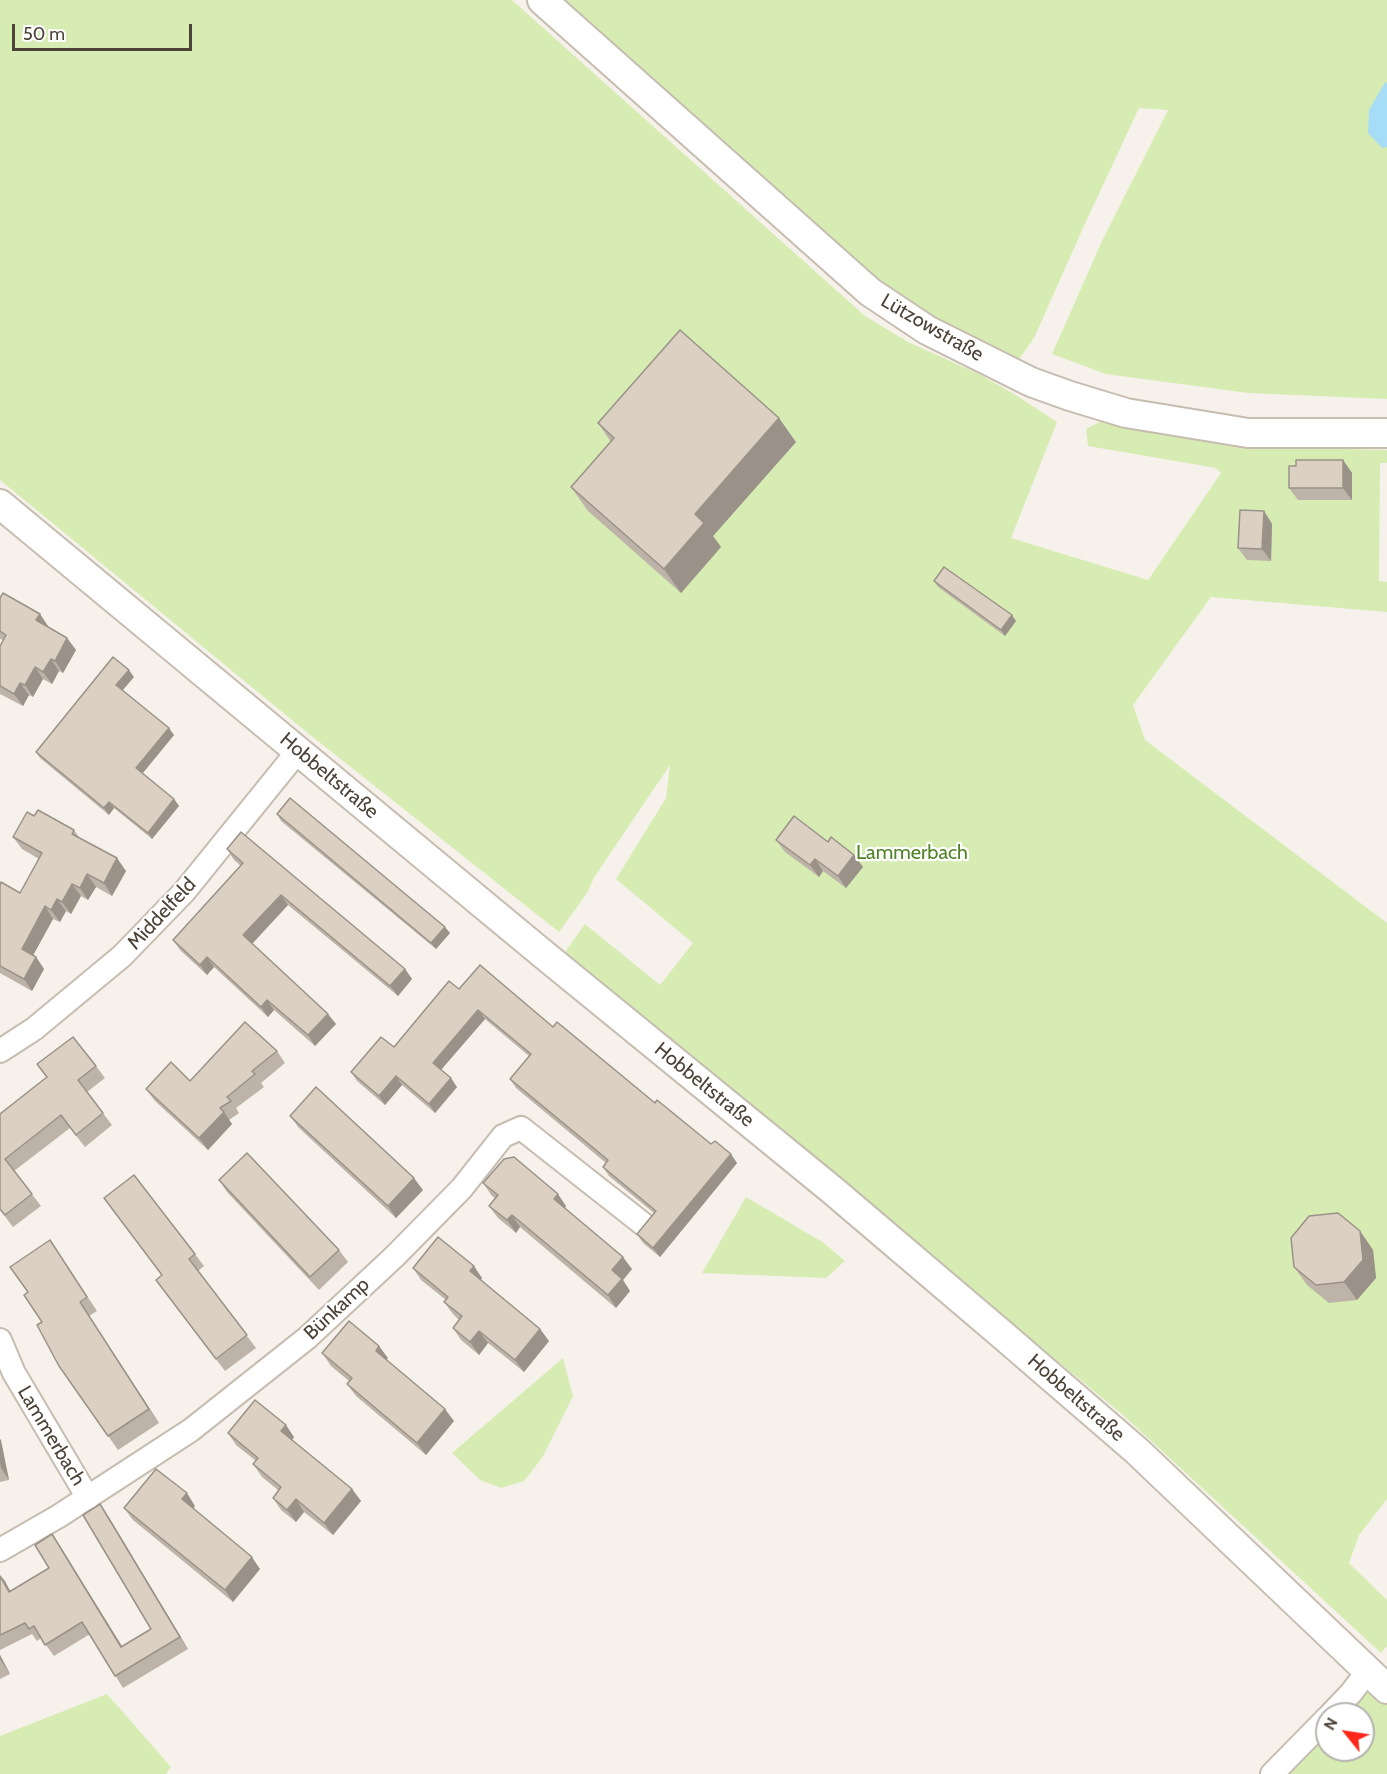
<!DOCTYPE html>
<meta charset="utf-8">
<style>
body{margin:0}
#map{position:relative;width:1387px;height:1774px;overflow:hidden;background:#f6f2eb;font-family:Cabin,sans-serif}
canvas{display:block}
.north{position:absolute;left:1315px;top:1702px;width:60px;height:60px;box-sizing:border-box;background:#fff;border:2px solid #b7b3af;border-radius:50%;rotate:300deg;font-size:16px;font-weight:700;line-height:24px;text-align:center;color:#4c4238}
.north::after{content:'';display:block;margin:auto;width:21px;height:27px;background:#ff281a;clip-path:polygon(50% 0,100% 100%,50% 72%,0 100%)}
.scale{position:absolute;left:12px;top:24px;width:180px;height:27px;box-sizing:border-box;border:3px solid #4c4238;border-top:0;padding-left:8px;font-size:18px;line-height:21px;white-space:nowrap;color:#4c4238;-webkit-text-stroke:4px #fff;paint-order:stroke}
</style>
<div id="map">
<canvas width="1387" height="1774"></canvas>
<div class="north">N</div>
<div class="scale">50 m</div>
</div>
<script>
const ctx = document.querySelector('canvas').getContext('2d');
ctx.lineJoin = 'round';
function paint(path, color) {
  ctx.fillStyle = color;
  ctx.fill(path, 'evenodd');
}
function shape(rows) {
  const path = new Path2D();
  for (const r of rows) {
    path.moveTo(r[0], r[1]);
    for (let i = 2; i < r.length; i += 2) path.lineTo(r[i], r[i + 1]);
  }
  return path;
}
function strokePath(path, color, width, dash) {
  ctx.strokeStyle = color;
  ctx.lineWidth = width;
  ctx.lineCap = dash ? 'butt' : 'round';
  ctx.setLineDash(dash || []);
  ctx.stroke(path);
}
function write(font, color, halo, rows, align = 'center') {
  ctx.font = font + ' Cabin,sans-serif';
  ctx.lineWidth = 4.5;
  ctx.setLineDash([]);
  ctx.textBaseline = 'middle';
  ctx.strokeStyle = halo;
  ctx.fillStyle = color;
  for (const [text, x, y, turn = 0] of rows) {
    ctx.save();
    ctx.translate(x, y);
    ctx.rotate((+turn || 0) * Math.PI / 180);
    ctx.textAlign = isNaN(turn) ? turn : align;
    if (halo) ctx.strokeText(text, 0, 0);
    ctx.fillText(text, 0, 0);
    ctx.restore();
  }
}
const green = shape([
 [0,0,512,0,865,316,908,342,979,374,1014,394,1057,422,1011,538,1148,580,1221,473,1216,468,1088,446,1086,429,1106,419,1229,446,1387,450,1387,463,1380,463,1379,581,1387,582,1387,612,1211,597,1133,705,1145,740,1387,923,1387,1499,1359,1535,1349,1563,1387,1600,1387,1646,1381,1653,1123,1415,563,955,585,924,660,985,693,943,616,879,666,798,670,765,595,876,587,893,559,932,304,730,0,480],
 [562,0,1387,0,1387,399,1248,393,1106,374,1052,354,1102,241,1168,110,1139,108,1083,228,1034,338,1019,359,932,318,876,280],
 [746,1197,824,1243,845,1261,826,1278,702,1273],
 [563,1358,573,1396,542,1458,524,1481,501,1488,480,1480,452,1453],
 [1387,1667,1387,1774,1283,1774,1327,1731,1327,1750,1363,1750,1363,1714,1344,1714,1371,1687],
 [107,1694,171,1767,166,1774,0,1774,0,1736]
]);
const water = shape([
 [1387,82,1387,147,1382,148,1368,133,1369,110,1384,84]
]);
const minor = shape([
 [0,1051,34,1029,122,956,184,892,298,751],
 [0,1340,14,1373,88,1498],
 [0,1550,59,1516,191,1430,307,1338,394,1257,462,1188,503,1136,521,1128,643,1224],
 [1331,1714,1351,1693,1368,1671],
 [1272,1774,1327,1718]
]);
const tertiary = shape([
 [542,0,870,292,927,330,1031,382,1070,396,1126,413,1248,433,1387,433],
 [0,504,543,954,831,1189,1005,1337,1137,1451,1387,1689]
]);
const wall = shape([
 [598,423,796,442,713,536,721,547,681,593,588,511,571,487,611,442],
 [1343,460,1352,473,1352,500,1298,500,1289,488,1296,466],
 [1264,511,1272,524,1271,561,1247,560,1238,548],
 [934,581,1016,621,1005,636,938,587],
 [0,598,40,614,48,627,67,638,76,650,63,673,59,671,52,684,43,679,33,697,29,695,23,706,0,694,0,646,3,640,0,639],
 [134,677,123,690,174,735,143,773,174,799,179,806,152,839,114,808,109,815,40,758,36,752],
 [277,814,450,933,436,949,281,821],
 [34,816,74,830,79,837,126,871,112,896,96,887,88,900,81,896,71,914,66,911,60,922,53,919,33,955,36,957,44,969,32,991,0,973,0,885,20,893,39,859,22,849,13,837],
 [776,840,828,842,854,855,863,867,846,888,823,871,819,877,785,852],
 [227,849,405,969,412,979,398,996,288,905,252,944,336,1024,315,1046,274,1010,268,1017,214,967,207,975,180,950,173,940,241,866,234,860],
 [459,989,553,1027,737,1163,660,1257,643,1243,637,1234,654,1213,609,1176,603,1167,606,1163,516,1088,510,1079,529,1056,485,1019,441,1070,457,1087,435,1113,402,1085,385,1105,357,1081,351,1072,394,1047],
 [277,1051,285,1063,261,1083,264,1087,236,1108,239,1113,229,1120,232,1124,208,1150,155,1101,146,1089,190,1081],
 [37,1064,96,1066,105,1078,87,1092,112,1125,85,1147,70,1128,14,1171,41,1206,13,1227,0,1210,0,1114,47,1078],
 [290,1116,423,1190,396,1218,299,1128],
 [219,1180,339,1250,348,1262,319,1290,227,1192],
 [483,1183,566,1206,565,1208,632,1269,623,1280,630,1291,616,1308,520,1227,516,1233,498,1218,489,1206,495,1198,492,1196],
 [104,1198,195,1254,204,1266,198,1271,256,1348,225,1371,156,1280,162,1275],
 [1360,1231,1373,1250,1376,1278,1357,1300,1329,1303,1307,1285,1294,1267],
 [60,1255,97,1311,89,1316,159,1423,118,1450,59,1366,42,1322,28,1292],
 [413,1268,482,1278,481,1280,540,1329,549,1341,524,1372,488,1343,479,1355,461,1340,453,1328,459,1320,453,1314,444,1302,446,1300,421,1280],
 [322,1353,388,1358,386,1360,454,1421,426,1455,356,1396,347,1384,349,1381,331,1366],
 [228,1433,294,1437,292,1440,352,1489,361,1501,333,1535,304,1512,296,1522,281,1510,273,1498,278,1490,262,1477,253,1464,256,1461,236,1445],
 [0,1439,9,1480,0,1482],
 [195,1506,193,1509,260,1569,233,1602,133,1520,124,1508],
 [108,1516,188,1649,123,1688,90,1634,54,1656,41,1638,37,1641,32,1634,0,1650,0,1575,10,1591,49,1568,60,1546,122,1646,151,1629],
 [0,1655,10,1674,0,1679]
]);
const shadedWall = shape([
 [779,418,796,442,713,536,721,547,681,593,664,569,695,514],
 [1343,460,1352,473,1352,500,1343,488],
 [1264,511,1272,524,1271,561,1262,549],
 [40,614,48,626,45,632,36,620],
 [1012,615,1016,621,1005,636,1001,630],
 [67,638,76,650,63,673,55,661],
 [51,659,59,671,52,684,43,672],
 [35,667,43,679,33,697,25,685],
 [129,670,134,677,121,692,116,685],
 [20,683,29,695,23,706,14,694],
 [169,728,174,735,141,775,136,768],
 [174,799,179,806,152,839,148,833],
 [109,802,114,808,109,815,104,808],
 [854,855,863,867,846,888,838,876],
 [117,858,126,871,112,896,104,883],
 [815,859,823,871,819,877,810,865],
 [87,874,96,887,88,900,80,888],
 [72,884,81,896,71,914,62,902],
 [281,895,288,905,250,946,243,935],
 [57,899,66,911,60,922,51,910],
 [45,906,53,919,30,961,22,949],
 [445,927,450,933,436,949,431,943],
 [36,957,44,969,32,991,24,979],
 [207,957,214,967,207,975,200,965],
 [405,969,412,979,398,996,390,986],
 [267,1000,274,1010,268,1017,261,1007],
 [478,1010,485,1019,439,1072,433,1063],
 [328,1014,336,1024,315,1046,308,1035],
 [396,1076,402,1085,385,1105,379,1096],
 [451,1078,457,1087,435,1113,429,1104],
 [224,1112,232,1124,208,1150,199,1138],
 [731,1154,737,1163,660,1257,653,1248],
 [414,1178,423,1190,396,1218,388,1206],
 [558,1194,566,1206,562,1211,554,1199],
 [512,1215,520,1227,516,1233,507,1220],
 [1360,1231,1373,1250,1376,1278,1357,1300,1344,1282],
 [623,1257,632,1269,623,1280,630,1291,616,1308,608,1295,612,1270],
 [474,1266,482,1278,478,1283,470,1271],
 [80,1302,89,1316,159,1423,149,1409],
 [540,1329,549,1341,524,1372,515,1360],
 [479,1331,488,1343,479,1355,470,1342],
 [379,1346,388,1358,384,1363,376,1351],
 [445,1409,454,1421,426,1455,417,1443],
 [286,1425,294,1437,290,1443,281,1431],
 [0,1439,1,1440,9,1480,1,1468,0,1463],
 [352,1489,361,1501,333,1535,324,1523],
 [187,1493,195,1506,190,1512,182,1499],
 [296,1499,304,1512,296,1522,287,1510],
 [100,1504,108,1516,188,1649,180,1637],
 [52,1534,60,1546,129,1658,121,1647],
 [252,1557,260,1569,233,1602,225,1590],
 [0,1575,5,1581,17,1604,9,1592],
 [0,1655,10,1674,0,1659]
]);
const building = shape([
 [680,330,779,418,695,514,704,523,664,569,571,487,614,438,598,423,680,330],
 [1296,460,1343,460,1343,488,1289,488,1289,466,1296,466,1296,460],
 [1240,510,1264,511,1262,549,1238,548,1240,510],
 [944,567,1012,615,1001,630,934,581,944,567],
 [3,593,40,614,36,620,67,638,55,661,51,659,43,672,35,667,25,685,20,683,14,694,0,686,0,646,6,635,0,631,0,598,3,593],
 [113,657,129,670,116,685,169,728,136,768,174,799,148,833,109,802,104,808,36,752,113,657],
 [290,798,445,927,431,943,277,814,290,798],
 [38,810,74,830,72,834,117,858,104,883,87,874,80,888,72,884,62,902,57,899,51,910,45,906,22,949,36,957,24,979,0,966,0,885,1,882,20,893,42,853,13,837,27,812,34,816,38,810],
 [794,816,828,842,831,837,854,855,838,876,815,859,810,865,776,840,794,816],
 [241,832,405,969,390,986,281,895,243,935,328,1014,308,1035,267,1000,261,1007,207,957,200,965,173,940,243,863,227,849,241,832],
 [480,965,553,1027,557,1022,655,1103,657,1100,711,1144,715,1141,731,1154,653,1248,637,1234,656,1211,603,1167,608,1160,510,1079,531,1054,478,1010,433,1063,451,1078,429,1104,396,1076,379,1096,351,1072,381,1037,394,1047,449,981,459,989,480,965],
 [245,1022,277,1051,252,1071,255,1074,227,1097,231,1101,220,1108,224,1112,199,1138,146,1089,171,1062,190,1081,245,1022],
 [73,1037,96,1066,78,1080,103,1113,76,1135,61,1115,5,1159,32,1194,5,1215,0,1209,0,1114,47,1077,37,1064,73,1037],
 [316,1087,414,1178,388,1206,290,1116,316,1087],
 [247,1153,339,1250,310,1277,219,1180,247,1153],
 [514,1157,558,1194,554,1199,623,1257,612,1270,622,1279,608,1295,512,1215,507,1220,489,1206,498,1195,483,1183,504,1159,514,1157],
 [134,1175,195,1254,189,1259,247,1335,216,1359,156,1280,162,1275,104,1198,134,1175],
 [1338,1213,1360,1231,1363,1260,1344,1282,1316,1285,1294,1267,1291,1238,1309,1216,1338,1213],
 [438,1237,474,1266,470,1271,540,1329,515,1360,479,1331,470,1342,453,1328,462,1316,444,1302,448,1297,413,1268,438,1237],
 [50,1240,87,1297,80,1302,149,1409,108,1436,59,1366,37,1325,42,1322,24,1295,28,1292,10,1267,50,1240],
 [349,1321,379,1346,376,1351,445,1409,417,1443,347,1384,352,1378,322,1353,349,1321],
 [255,1400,286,1425,281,1431,352,1489,324,1523,296,1499,287,1510,273,1498,281,1487,253,1464,258,1458,228,1433,255,1400],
 [156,1469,187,1493,182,1499,252,1557,225,1590,124,1508,156,1469],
 [100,1504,180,1637,115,1676,82,1622,45,1645,34,1626,29,1629,25,1623,0,1635,0,1576,9,1592,49,1568,35,1545,52,1534,121,1647,151,1629,83,1515,100,1504]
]);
const streetNames = [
 ["Lützowstraße",932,328,30],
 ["Hobbeltstraße",329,776,40],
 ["Middelfeld",162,914,-47],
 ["Hobbeltstraße",704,1085,39],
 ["Bünkamp",337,1309,-43],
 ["Hobbeltstraße",1076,1398,41],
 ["Lammerbach",51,1436,59]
];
const parkNames = [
 ["Lammerbach",912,853]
];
paint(green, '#d7ecb3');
paint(water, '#a6dcf5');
strokePath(minor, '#c6bcb0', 26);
strokePath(tertiary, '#c6bcb0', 32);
strokePath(minor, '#fff', 22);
strokePath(tertiary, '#fff', 28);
paint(wall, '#bdb3a8');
paint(shadedWall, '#9a9288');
paint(building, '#dcd0c3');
strokePath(building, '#9a9288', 1.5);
write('20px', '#4c4238', '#fff', streetNames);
write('20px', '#518326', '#fff', parkNames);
</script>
